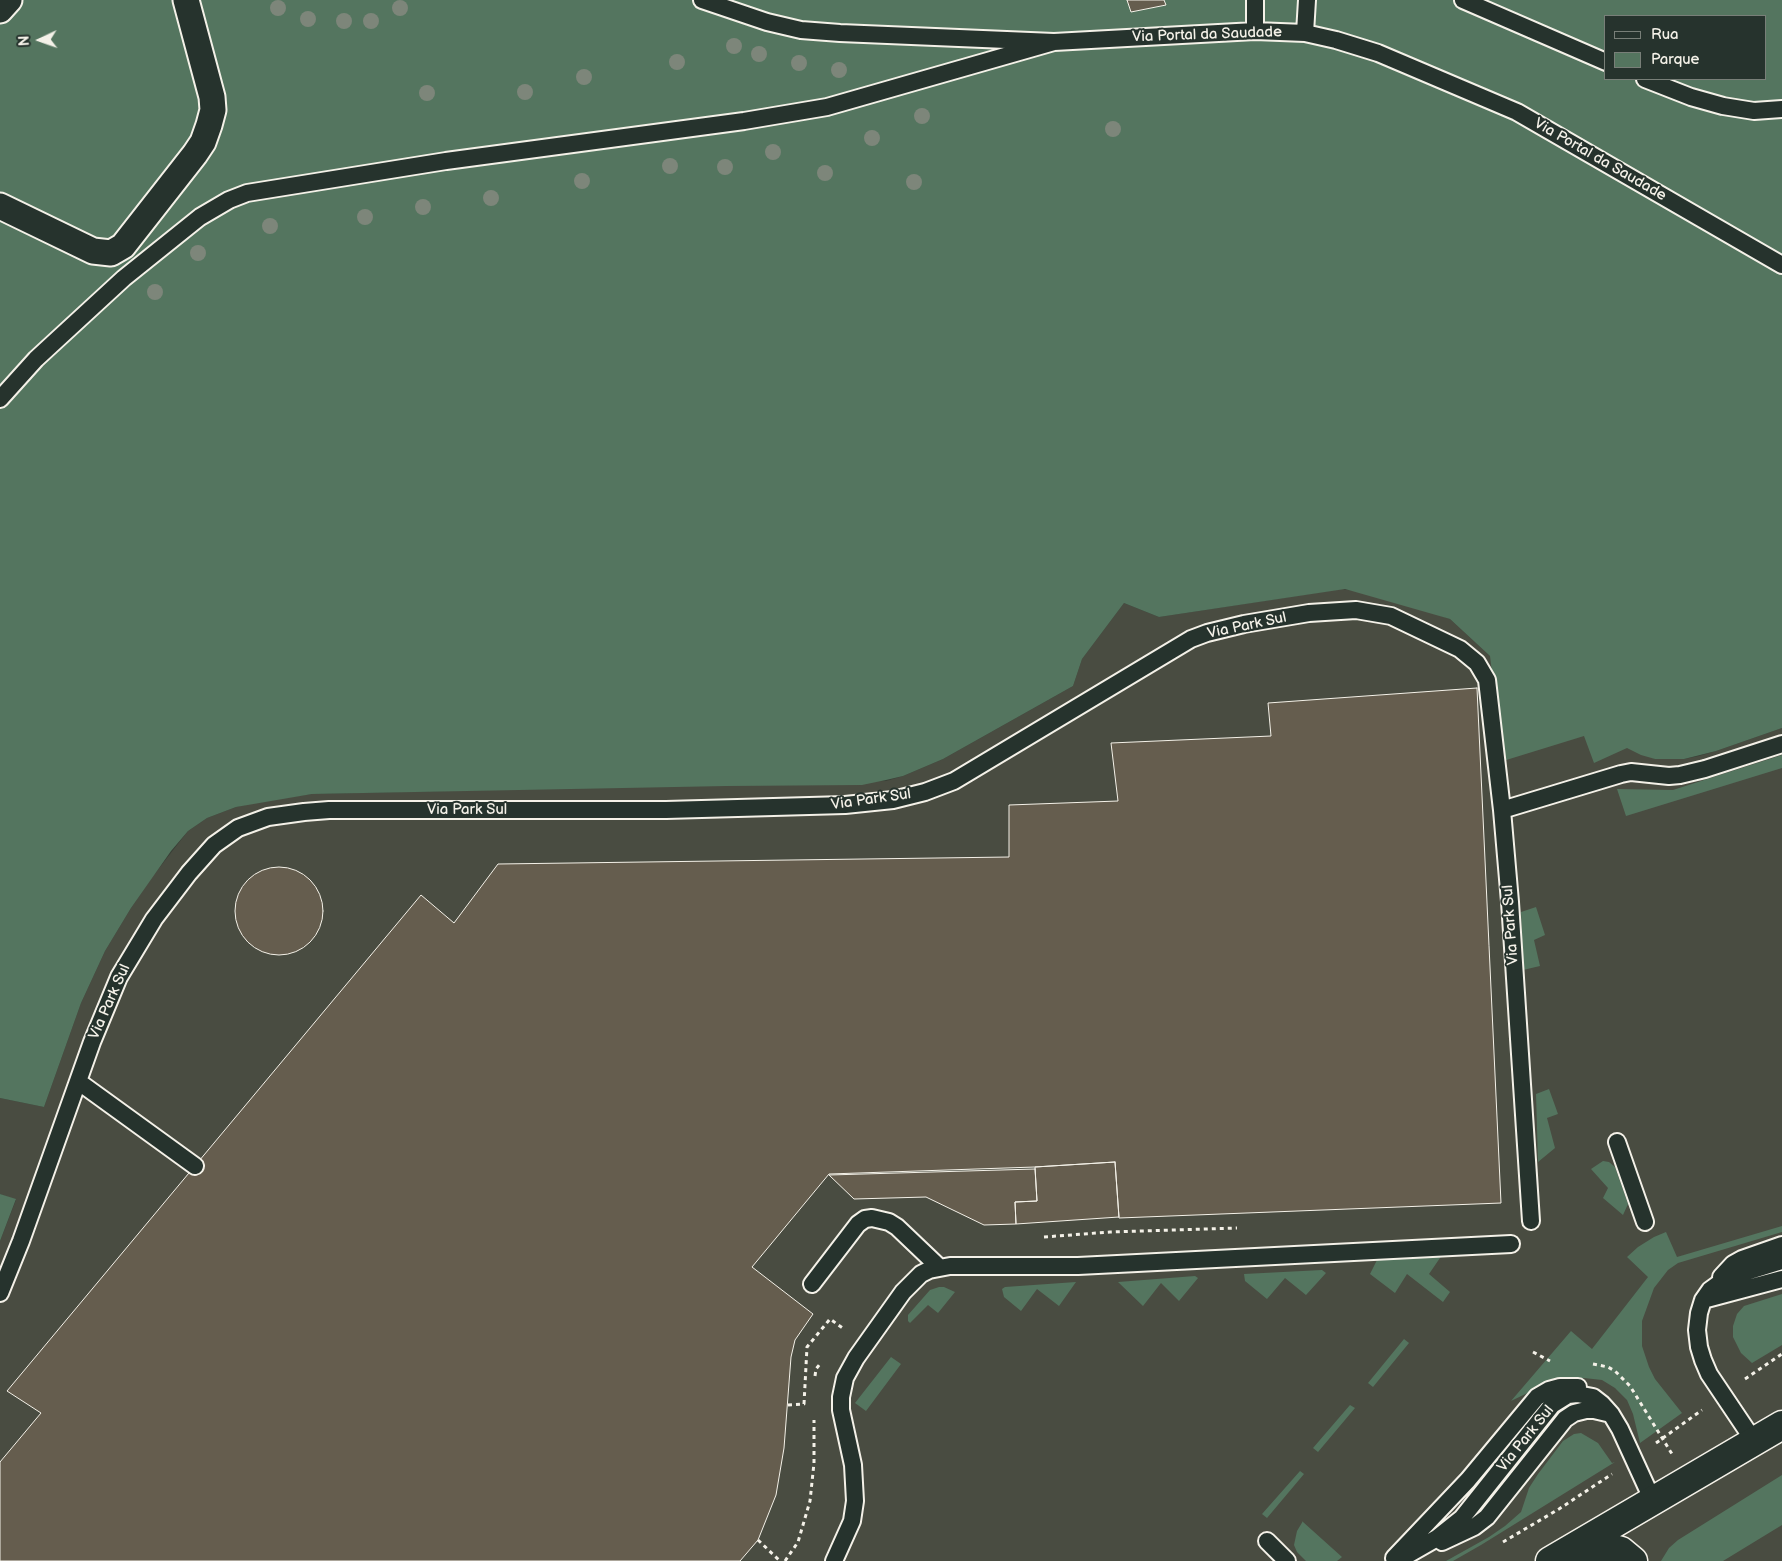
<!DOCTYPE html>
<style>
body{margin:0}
#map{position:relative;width:1782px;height:1561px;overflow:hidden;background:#394037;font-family:"Balsamiq Sans",sans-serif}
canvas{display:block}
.legend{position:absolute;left:1604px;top:15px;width:162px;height:65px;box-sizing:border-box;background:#26332d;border:1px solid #787f78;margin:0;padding:6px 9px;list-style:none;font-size:15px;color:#f4f1e8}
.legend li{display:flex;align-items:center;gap:10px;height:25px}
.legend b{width:25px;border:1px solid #787f78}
.north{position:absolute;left:15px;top:15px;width:50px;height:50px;-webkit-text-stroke:4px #26332d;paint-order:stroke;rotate:267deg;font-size:14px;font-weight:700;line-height:20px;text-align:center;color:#f4f1e8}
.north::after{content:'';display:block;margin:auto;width:18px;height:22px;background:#f4f1e8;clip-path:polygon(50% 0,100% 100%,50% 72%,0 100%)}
</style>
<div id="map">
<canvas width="1782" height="1561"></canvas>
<ul class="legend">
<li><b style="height:6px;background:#26332d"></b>Rua</li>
<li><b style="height:14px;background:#54755f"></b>Parque</li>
</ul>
<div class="north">N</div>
</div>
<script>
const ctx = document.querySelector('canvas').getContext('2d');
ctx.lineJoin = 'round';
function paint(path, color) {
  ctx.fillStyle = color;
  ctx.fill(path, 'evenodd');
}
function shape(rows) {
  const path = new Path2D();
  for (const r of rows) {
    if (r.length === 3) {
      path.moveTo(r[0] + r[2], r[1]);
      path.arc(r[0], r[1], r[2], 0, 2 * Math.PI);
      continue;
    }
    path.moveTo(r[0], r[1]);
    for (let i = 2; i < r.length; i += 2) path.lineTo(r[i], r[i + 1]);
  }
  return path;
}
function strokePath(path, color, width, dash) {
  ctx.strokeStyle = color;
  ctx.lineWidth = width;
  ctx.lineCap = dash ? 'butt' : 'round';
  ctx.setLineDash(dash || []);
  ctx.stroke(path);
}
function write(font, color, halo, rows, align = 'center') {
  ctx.font = font + ' "Balsamiq Sans",sans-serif';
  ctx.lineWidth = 4;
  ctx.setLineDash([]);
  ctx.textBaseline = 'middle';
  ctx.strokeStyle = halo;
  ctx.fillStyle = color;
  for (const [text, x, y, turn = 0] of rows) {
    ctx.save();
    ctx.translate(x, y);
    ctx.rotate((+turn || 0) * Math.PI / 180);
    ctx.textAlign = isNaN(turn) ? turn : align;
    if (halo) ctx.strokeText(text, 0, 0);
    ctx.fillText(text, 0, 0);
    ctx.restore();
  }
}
const built = shape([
 [1341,589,1379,594,1450,619,1490,656,1655,759,1684,759,1699,756,1716,751,1782,728,1782,1561,0,1561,0,1241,16,1200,0,1194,0,1098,44,1107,81,1003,105,951,131,908,153,876,188,831,207,818,236,807,262,801,312,794,886,781,903,776,943,759,1073,686,1082,659,1124,603,1159,617]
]);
const green = shape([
 [0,0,1782,0,1782,728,1716,751,1684,759,1655,759,1641,755,1627,748,1594,763,1584,736,1503,761,1490,656,1450,619,1345,589,1159,617,1124,603,1082,659,1073,686,943,759,903,776,886,780,862,785,727,786,312,794,236,807,207,818,188,831,171,851,131,908,105,951,81,1003,44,1107,0,1098],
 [1606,16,1766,16,1766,79,1606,79],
 [1782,755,1782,768,1626,816,1617,789,1673,790],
 [1536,907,1545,935,1534,940,1540,966,1523,970,1521,912],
 [1549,1089,1558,1114,1547,1118,1555,1148,1538,1162,1536,1094],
 [1603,1161,1609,1162,1615,1167,1628,1204,1623,1215,1603,1198,1608,1188,1591,1169],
 [0,1194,16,1199,0,1241],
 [1782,1226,1782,1232,1678,1263,1668,1270,1654,1288,1642,1321,1642,1346,1649,1367,1655,1379,1682,1413,1640,1443,1633,1414,1627,1400,1615,1388,1602,1380,1584,1378,1558,1380,1548,1383,1511,1401,1571,1331,1592,1349,1648,1277,1627,1257,1638,1247,1654,1237,1666,1232,1677,1257],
 [1442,1255,1429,1274,1450,1292,1443,1302,1407,1274,1395,1293,1370,1274,1377,1260],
 [1322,1270,1326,1273,1306,1295,1285,1278,1267,1299,1245,1281,1244,1274],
 [1195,1276,1198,1278,1179,1301,1161,1283,1143,1306,1118,1282],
 [1076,1282,1059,1306,1037,1289,1021,1311,1004,1297,1002,1289,1005,1287],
 [939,1287,944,1287,955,1292,938,1313,928,1305,910,1323,908,1321,908,1315,930,1290],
 [1782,1294,1782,1345,1752,1363,1741,1353,1733,1337,1733,1326,1737,1314,1744,1306],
 [1404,1339,1409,1343,1373,1387,1368,1383],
 [891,1357,901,1364,866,1411,855,1403],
 [1350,1405,1355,1408,1318,1452,1313,1448],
 [1581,1433,1598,1443,1612,1463,1615,1462,1481,1545,1453,1561,1446,1561,1489,1537,1505,1526,1521,1512,1529,1488,1538,1474,1563,1441,1574,1434],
 [1300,1471,1304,1474,1267,1518,1262,1514],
 [1782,1475,1782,1525,1723,1561,1661,1561,1669,1548,1678,1540],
 [1303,1521,1303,1522,1342,1557,1337,1561,1306,1561,1297,1552,1294,1545,1297,1531]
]);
const building = shape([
 [1127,0,1164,0,1166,5,1131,12,1127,0],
 [1477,688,1501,1203,1119,1218,1115,1162,1035,1167,829,1174,752,1267,813,1314,795,1340,791,1357,784,1448,776,1495,758,1540,740,1561,0,1561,0,1462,41,1413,7,1391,421,895,454,923,498,864,1009,857,1009,805,1118,801,1111,743,1271,736,1268,703,1477,688],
 [279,911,44],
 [1115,1162,1119,1217,1016,1224,1015,1202,1037,1201,1035,1167,1115,1162],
 [1035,1169,1037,1201,1015,1202,1016,1224,984,1225,926,1197,854,1199,829,1175,1035,1169]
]);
const path = shape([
 [1044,1237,1110,1232,1237,1228],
 [1533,1352,1550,1361],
 [1593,1364,1608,1367,1615,1371,1630,1386,1672,1454],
 [815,1376,816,1369,820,1364],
 [1745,1379,1782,1354],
 [788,1405,804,1404,807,1347,830,1319,844,1329],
 [1656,1443,1702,1410],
 [758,1540,780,1561],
 [1503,1542,1559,1509,1612,1474],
 [785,1561,798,1542,810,1501,814,1463,814,1420]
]);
const service = shape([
 [702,0,767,22,801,30,840,33,1054,42,1255,31,1305,33,1336,40,1378,53,1517,112,1782,265],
 [1255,0,1255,31],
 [1463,0,1606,62],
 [1305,33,1307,0],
 [1645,79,1691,97,1723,106,1754,111,1782,109],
 [0,399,36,359,124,278,200,217,229,200,247,193,446,161,744,121,827,107,1054,42],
 [1502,810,1621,774,1631,772,1669,776,1680,775,1705,769,1782,744],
 [79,1082,195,1166],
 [1617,1142,1645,1222],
 [1721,1277,1733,1264,1742,1259,1782,1245],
 [812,1284,858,1224,865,1219,872,1218,889,1222,897,1227,939,1267],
 [0,1293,21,1241,92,1042,119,977,154,919,189,873,214,845,238,828,268,817,304,812,329,810,666,810,845,805,893,800,925,792,954,781,1191,639,1207,633,1244,624,1309,613,1356,610,1391,616,1460,649,1477,663,1487,680,1502,810,1510,902,1531,1221],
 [1703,1300,1782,1279],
 [1754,1441,1709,1374,1703,1360,1699,1347,1697,1330,1699,1313,1703,1300,1710,1290,1721,1282,1733,1276,1782,1261],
 [1267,1541,1287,1561],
 [1442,1542,1474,1527,1487,1517,1565,1419,1574,1413,1586,1410,1594,1410,1611,1414],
 [1394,1558,1468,1480,1537,1397,1549,1390,1560,1387,1578,1387],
 [834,1561,852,1521,855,1501,853,1465,841,1410,841,1397,845,1378,856,1358,903,1292,921,1274,929,1270,950,1266,1078,1266,1511,1244],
 [1397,1561,1437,1538,1462,1518,1552,1405,1568,1395,1577,1394,1593,1397,1602,1404,1611,1414,1620,1429,1653,1501]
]);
const pedestrian = shape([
 [0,10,9,0],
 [0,206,93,251,111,253,123,246,195,154,203,142,209,125,213,110,212,97,186,0]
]);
const primary = shape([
 [1575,1554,1592,1548,1607,1547,1621,1551,1633,1561],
 [1550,1561,1782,1425]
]);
const trees = [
 [278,8],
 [400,8],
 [308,19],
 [344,21],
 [371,21],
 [734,46],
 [759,54],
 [677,62],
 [799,63],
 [839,70],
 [584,77],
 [525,92],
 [427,93],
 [922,116],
 [1113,129],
 [872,138],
 [773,152],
 [670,166],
 [725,167],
 [825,173],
 [582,181],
 [914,182],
 [491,198],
 [423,207],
 [365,217],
 [270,226],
 [198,253],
 [155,292]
];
const streetNames = [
 ["Via Portal da Saudade",1207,35,-2],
 ["Via Portal da Saudade",1600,160,30],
 ["Via Park Sul",1247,626,-12],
 ["Via Park Sul",871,800,-8],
 ["Via Park Sul",467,810],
 ["Via Park Sul",1511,925,-94],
 ["Via Park Sul",110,1002,-66],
 ["Via Park Sul",1526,1439,-51]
];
paint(built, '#494c41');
paint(green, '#54755f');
paint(building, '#655d4e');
strokePath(building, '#f4f1e8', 1);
strokePath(service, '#f4f1e8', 20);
strokePath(pedestrian, '#f4f1e8', 29);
strokePath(primary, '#f4f1e8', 31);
strokePath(path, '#f4f1e8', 3, [4, 4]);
strokePath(service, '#26332d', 16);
strokePath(pedestrian, '#26332d', 25);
strokePath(primary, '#26332d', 28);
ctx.fillStyle = '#7d867a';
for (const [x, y] of trees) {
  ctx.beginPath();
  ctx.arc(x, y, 8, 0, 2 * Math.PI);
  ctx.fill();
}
write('15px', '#f4f1e8', '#26332d', streetNames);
</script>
